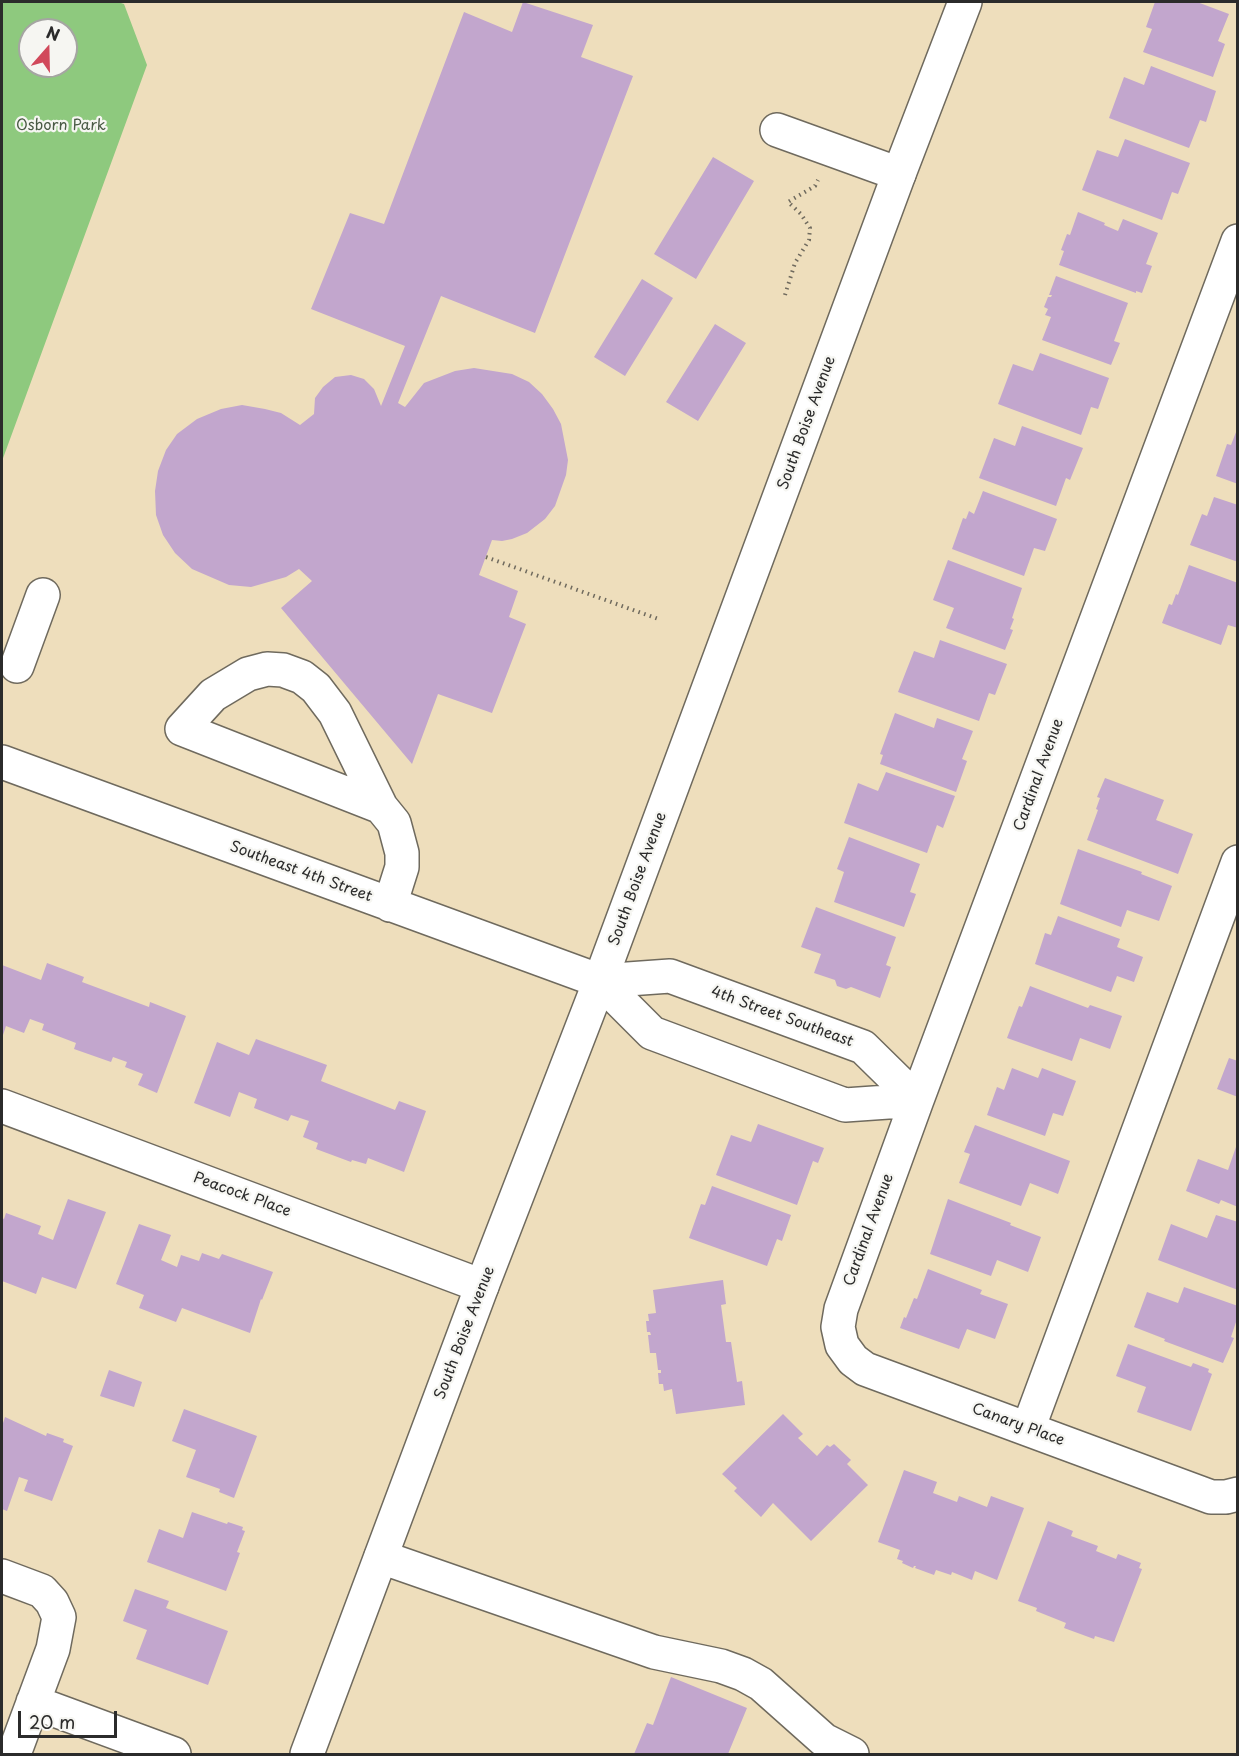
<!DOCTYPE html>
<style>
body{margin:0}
#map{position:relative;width:1239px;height:1756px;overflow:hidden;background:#eedebc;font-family:"Playpen Sans",sans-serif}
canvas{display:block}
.frame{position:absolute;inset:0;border:3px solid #2b2b2b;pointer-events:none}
.north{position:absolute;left:18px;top:18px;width:60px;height:60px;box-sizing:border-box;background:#f6f6f2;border:2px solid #a5a5a2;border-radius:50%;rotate:20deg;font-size:16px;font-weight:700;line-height:24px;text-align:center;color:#2b2b2b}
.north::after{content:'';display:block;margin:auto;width:21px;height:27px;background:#d1495b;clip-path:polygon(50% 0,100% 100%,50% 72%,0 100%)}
.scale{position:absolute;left:18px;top:1711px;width:99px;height:27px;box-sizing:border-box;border:3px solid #2b2b2b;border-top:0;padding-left:8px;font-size:18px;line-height:21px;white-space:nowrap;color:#2b2b2b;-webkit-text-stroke:4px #f6f6f2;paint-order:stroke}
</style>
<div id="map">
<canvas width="1239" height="1756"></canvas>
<div class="frame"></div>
<div class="north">N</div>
<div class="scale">20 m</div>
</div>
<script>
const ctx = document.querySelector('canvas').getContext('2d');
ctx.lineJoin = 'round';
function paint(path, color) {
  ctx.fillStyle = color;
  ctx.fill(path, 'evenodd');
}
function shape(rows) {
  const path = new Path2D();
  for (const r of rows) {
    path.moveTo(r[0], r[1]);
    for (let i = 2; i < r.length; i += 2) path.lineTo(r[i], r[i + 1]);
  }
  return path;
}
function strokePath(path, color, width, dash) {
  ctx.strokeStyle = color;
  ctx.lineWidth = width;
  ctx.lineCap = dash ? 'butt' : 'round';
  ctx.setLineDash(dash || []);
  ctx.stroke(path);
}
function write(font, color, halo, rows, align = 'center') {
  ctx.font = font + ' "Playpen Sans",sans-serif';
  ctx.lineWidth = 4.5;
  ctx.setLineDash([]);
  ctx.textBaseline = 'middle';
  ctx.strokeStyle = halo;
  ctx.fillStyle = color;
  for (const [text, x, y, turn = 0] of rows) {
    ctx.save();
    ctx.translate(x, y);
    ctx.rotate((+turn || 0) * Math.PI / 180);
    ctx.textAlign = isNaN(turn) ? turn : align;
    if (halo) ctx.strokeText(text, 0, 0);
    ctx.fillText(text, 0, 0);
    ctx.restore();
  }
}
const green = shape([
 [2,2,118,2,124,4,147,65,2,461],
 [30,30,66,30,66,66,30,66]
]);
const building = shape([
 [523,2,593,25,581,57,633,76,535,333,441,296,398,403,405,407,424,383,455,371,474,368,512,374,529,382,542,394,553,409,561,424,568,460,566,475,555,506,545,519,527,533,512,539,502,541,492,540,479,575,518,591,509,617,526,624,492,713,438,694,412,764,281,608,312,581,299,569,286,577,251,587,229,585,192,569,175,553,163,535,156,515,155,491,158,471,166,450,177,434,197,419,221,409,242,405,265,409,281,413,300,425,314,414,315,398,323,387,335,377,351,375,364,379,374,389,381,406,405,346,311,309,350,213,384,224,464,12,512,32],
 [1155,2,1197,2,1229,14,1218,41,1225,44,1213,77,1143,52,1152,29,1146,27],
 [1151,66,1216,91,1206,122,1200,120,1189,148,1109,118,1124,77,1144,85],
 [1125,139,1190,163,1178,194,1172,192,1162,220,1082,190,1097,150,1118,157],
 [713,157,754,181,696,279,654,254],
 [1078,212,1105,223,1104,225,1118,231,1123,219,1158,233,1146,264,1152,266,1142,293,1136,291,1136,293,1059,265,1064,251,1061,250,1067,234,1070,235],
 [1056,276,1128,303,1114,341,1120,343,1111,365,1042,340,1051,317,1045,315,1048,309,1044,307,1048,297,1051,297,1052,295,1049,295],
 [642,279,673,298,625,376,594,357],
 [715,324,746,343,698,421,666,402],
 [1040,353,1109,378,1098,409,1091,407,1081,435,998,404,1013,364,1033,371],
 [1022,426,1083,448,1070,480,1066,478,1056,506,979,478,994,438,1015,446],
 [1238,427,1238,484,1216,476,1227,444,1231,445],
 [983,491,1057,519,1045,551,1034,548,1024,576,952,549,963,518,966,519,969,511,974,514],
 [1214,497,1238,505,1238,562,1190,545,1202,514,1207,516],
 [948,560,1022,588,1012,618,1014,619,1010,629,1013,630,1005,650,946,628,954,608,933,600],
 [1189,565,1238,583,1238,628,1228,625,1221,645,1162,623,1169,604,1172,605,1176,594,1178,595],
 [940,640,1007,664,995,695,989,693,979,721,898,692,914,651,934,658],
 [895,713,934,728,937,718,973,731,962,759,967,761,956,792,880,764,883,755,880,754],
 [886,772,955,796,943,828,937,825,927,853,844,823,858,783,878,791],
 [1105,778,1164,800,1156,820,1193,834,1178,874,1087,840,1098,810,1096,809,1100,798,1097,797],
 [849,837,920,864,910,892,916,894,904,927,834,902,844,872,837,869],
 [1078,849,1142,872,1141,874,1172,886,1159,921,1127,910,1121,927,1060,904],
 [816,907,896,937,886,965,891,967,880,998,851,987,846,989,837,986,835,980,814,973,821,954,801,947],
 [1058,916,1120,939,1117,947,1143,957,1134,982,1117,976,1111,992,1035,964,1045,933,1051,935],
 [47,963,84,977,82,982,149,1007,150,1002,186,1016,157,1093,138,1085,143,1074,125,1067,127,1062,113,1057,111,1062,74,1049,76,1043,42,1030,44,1024,30,1019,24,1033,6,1026,2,1038,2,965,41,980],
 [1030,986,1088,1008,1090,1005,1122,1016,1110,1049,1080,1038,1072,1061,1007,1038,1019,1006,1022,1007],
 [256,1039,327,1065,321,1081,395,1110,399,1101,426,1111,404,1172,368,1158,366,1164,352,1160,351,1162,316,1149,318,1143,303,1137,309,1121,291,1115,288,1121,254,1108,257,1099,239,1092,230,1117,194,1103,217,1042,249,1055],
 [1229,1058,1238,1061,1238,1097,1217,1089],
 [1012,1068,1038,1078,1042,1068,1076,1081,1063,1116,1053,1113,1045,1136,987,1115,997,1087,1004,1090],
 [758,1124,824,1148,818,1163,813,1161,797,1205,716,1175,731,1135,751,1142],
 [975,1125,1070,1161,1058,1194,1030,1183,1021,1206,959,1183,970,1154,964,1152],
 [1237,1144,1238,1207,1221,1200,1219,1204,1186,1191,1198,1159,1228,1170],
 [712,1186,791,1215,782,1241,777,1239,767,1266,689,1238,701,1204,705,1205],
 [68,1199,106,1212,76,1289,42,1277,36,1294,2,1281,2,1218,4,1219,6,1213,41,1226,38,1234,53,1240],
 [948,1199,1011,1223,1010,1225,1041,1237,1028,1272,997,1260,991,1276,930,1254],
 [1216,1215,1238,1222,1238,1290,1158,1260,1171,1224,1207,1238],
 [139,1224,171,1235,161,1260,177,1267,181,1255,199,1261,202,1253,219,1259,222,1254,273,1272,262,1300,261,1299,250,1333,182,1308,176,1322,139,1308,144,1295,116,1284],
 [928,1269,982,1290,980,1294,1008,1304,995,1339,967,1329,959,1349,900,1328,904,1317,906,1318,914,1298,917,1299],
 [723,1280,726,1304,721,1305,726,1342,731,1342,737,1382,742,1381,745,1405,676,1414,672,1389,664,1391,663,1384,659,1384,658,1373,661,1373,661,1370,658,1370,656,1353,650,1353,648,1335,651,1335,650,1332,647,1332,646,1321,649,1321,648,1314,656,1313,653,1290],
 [1184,1287,1238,1306,1238,1316,1231,1337,1234,1338,1223,1363,1164,1341,1165,1339,1134,1327,1147,1292,1178,1303],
 [1128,1344,1191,1367,1193,1363,1209,1369,1208,1372,1212,1374,1191,1431,1137,1412,1146,1387,1116,1376],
 [109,1370,142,1382,134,1407,100,1396],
 [184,1409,257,1436,234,1498,219,1492,220,1489,186,1477,196,1450,172,1441],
 [783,1414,803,1434,798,1438,817,1456,827,1445,830,1447,834,1444,851,1460,847,1464,868,1485,811,1541,773,1503,761,1517,734,1491,737,1488,722,1474],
 [5,1417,46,1436,47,1433,64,1439,63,1442,73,1446,52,1501,24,1491,28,1480,19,1477,7,1511,2,1509,2,1426],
 [904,1470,937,1482,933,1493,957,1502,959,1496,987,1507,991,1496,1024,1508,997,1580,975,1571,972,1580,952,1572,951,1575,936,1570,934,1575,915,1568,916,1566,914,1566,913,1568,902,1563,903,1561,897,1559,900,1550,878,1542],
 [192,1512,227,1524,228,1522,243,1527,242,1530,245,1531,237,1552,240,1553,226,1591,147,1562,159,1529,183,1538],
 [1048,1521,1073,1531,1071,1536,1098,1546,1096,1551,1116,1559,1118,1554,1141,1563,1139,1568,1142,1569,1114,1642,1095,1636,1094,1639,1064,1628,1066,1623,1036,1611,1037,1608,1018,1601],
 [135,1589,169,1601,166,1608,228,1631,208,1685,136,1659,147,1630,123,1621],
 [671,1677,747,1708,728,1754,634,1754,647,1723,653,1725]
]);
const path = shape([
 [785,295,795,263,809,240,810,228,801,214,788,202,815,186,818,180],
 [486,557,661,620]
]);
const minor = shape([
 [777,130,899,174],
 [1238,241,917,1100,841,1309,838,1327,842,1345,853,1360,865,1369,1211,1497,1226,1497,1238,1494],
 [17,666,43,595],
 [2,762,600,981,670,976,863,1047,917,1100],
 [381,807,182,729,213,695,248,674,267,669,283,670,302,677,316,688,335,713,381,807,394,823,402,853,402,867,390,905],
 [600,981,652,1033,845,1105,917,1100],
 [2,1106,482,1286],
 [1028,1429,1238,862],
 [381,1557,654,1652,721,1666,743,1674,761,1684,824,1740,852,1754],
 [2,1576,42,1591,52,1602,59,1617,53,1649,14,1754],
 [33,1702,174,1754]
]);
const major = shape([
 [307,1754,482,1286,600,981,899,174,965,2]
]);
const parkNames = [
 ["Osborn Park",61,126]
];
const streetNames = [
 ["South Boise Avenue",807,423,-70],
 ["Cardinal Avenue",1039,775,-70],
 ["Southeast 4th Street",301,872,20],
 ["South Boise Avenue",638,879,-70],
 ["4th Street Southeast",782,1017,20],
 ["Peacock Place",242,1195,20],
 ["Cardinal Avenue",869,1230,-70],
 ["South Boise Avenue",465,1333,-69],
 ["Canary Place",1018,1425,20]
];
paint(green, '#8ec97e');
paint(building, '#c2a6cd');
strokePath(minor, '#6f6a5e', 36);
strokePath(major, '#6f6a5e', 36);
strokePath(path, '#6f6a5e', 4, [1.5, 4.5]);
strokePath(minor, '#fff', 33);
strokePath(major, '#fff', 33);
write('15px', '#495a44', '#f6f6f2', parkNames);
write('15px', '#2b2b2b', '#f6f6f2', streetNames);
</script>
